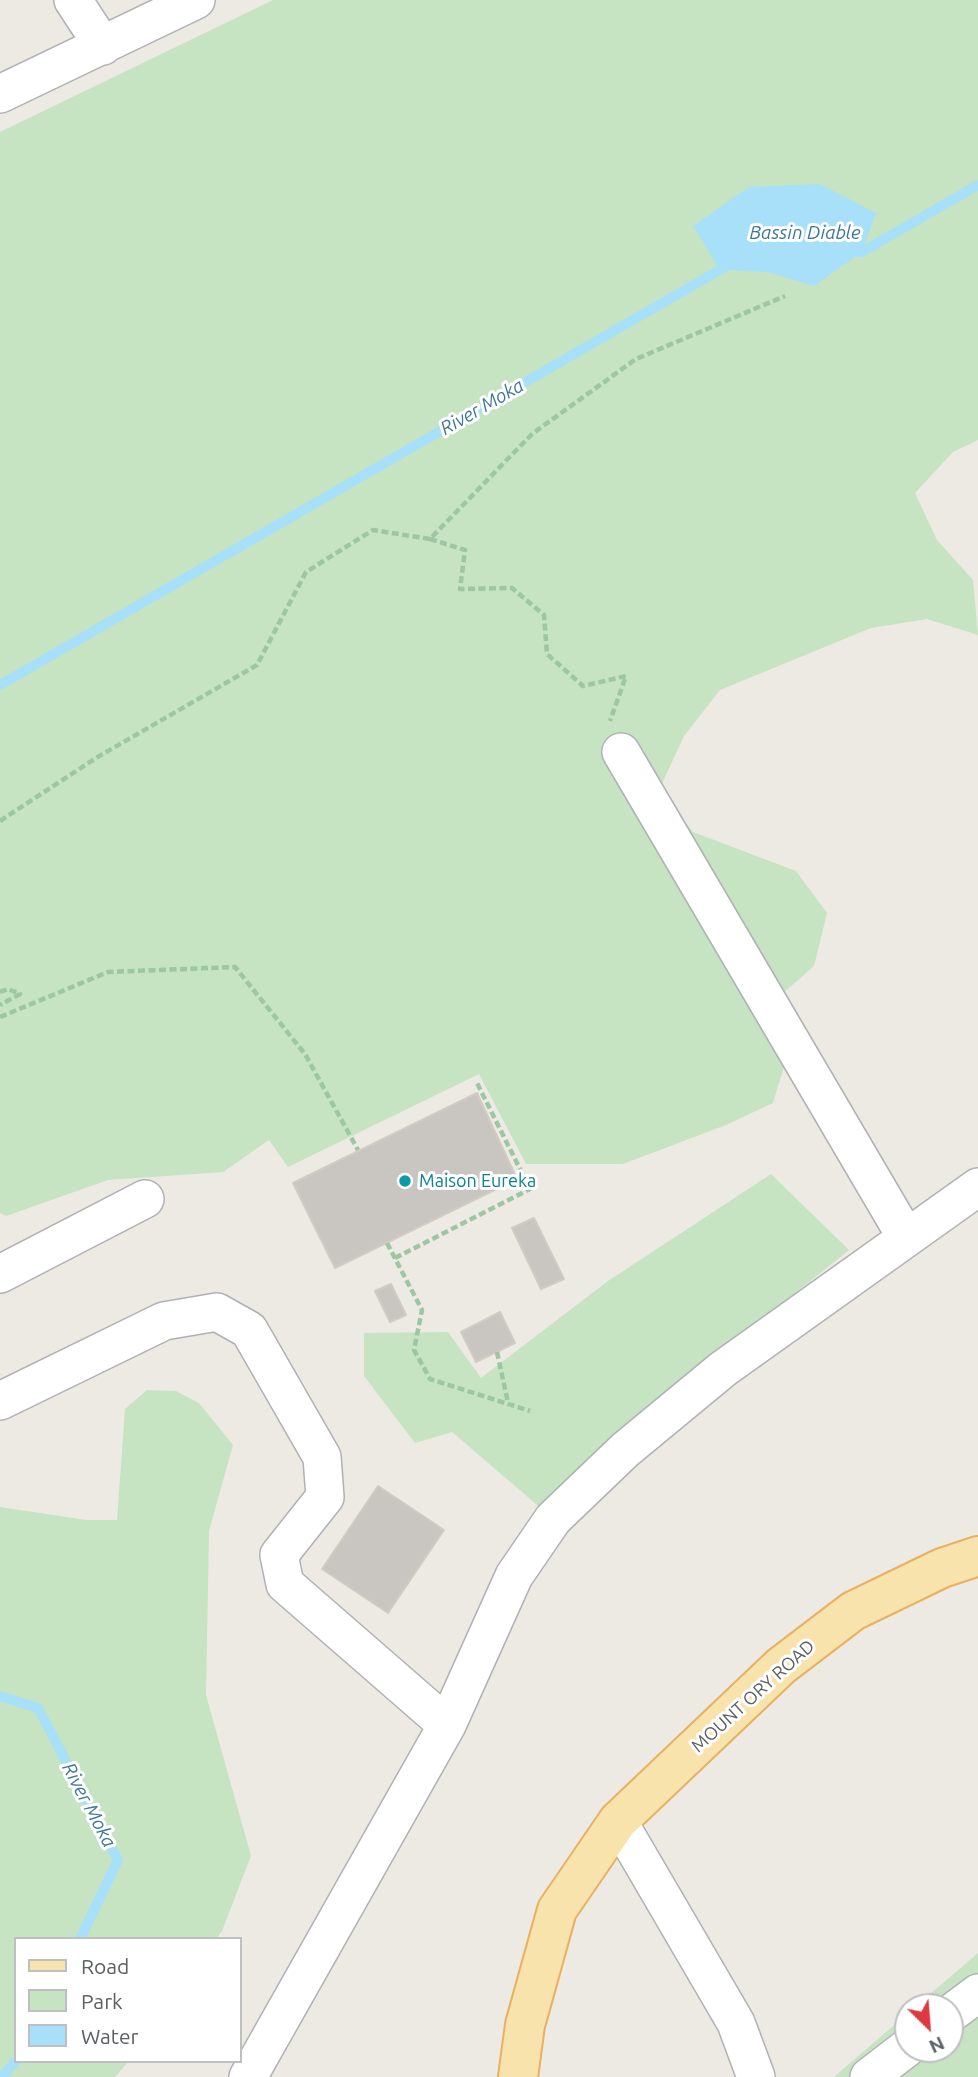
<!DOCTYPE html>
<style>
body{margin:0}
#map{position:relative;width:978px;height:2077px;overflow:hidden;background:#edeae4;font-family:Ubuntu,sans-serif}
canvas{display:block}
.legend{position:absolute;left:14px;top:1937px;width:228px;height:126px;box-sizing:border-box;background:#fff;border:2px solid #bebfc1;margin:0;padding:9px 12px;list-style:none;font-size:21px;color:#5c6063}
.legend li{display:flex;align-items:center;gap:14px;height:35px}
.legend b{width:35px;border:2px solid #bebfc1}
.north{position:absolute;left:894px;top:1993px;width:70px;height:70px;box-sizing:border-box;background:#fff;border:2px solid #bebfc1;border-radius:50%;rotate:155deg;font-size:19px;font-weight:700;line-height:28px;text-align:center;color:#5c6063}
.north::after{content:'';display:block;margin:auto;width:24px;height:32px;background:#de3941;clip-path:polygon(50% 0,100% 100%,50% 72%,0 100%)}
</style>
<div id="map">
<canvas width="978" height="2077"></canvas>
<ul class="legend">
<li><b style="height:9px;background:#f9e3ac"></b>Road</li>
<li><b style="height:19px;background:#c6e3c2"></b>Park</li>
<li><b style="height:19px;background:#a8e0f9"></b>Water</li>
</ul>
<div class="north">N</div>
</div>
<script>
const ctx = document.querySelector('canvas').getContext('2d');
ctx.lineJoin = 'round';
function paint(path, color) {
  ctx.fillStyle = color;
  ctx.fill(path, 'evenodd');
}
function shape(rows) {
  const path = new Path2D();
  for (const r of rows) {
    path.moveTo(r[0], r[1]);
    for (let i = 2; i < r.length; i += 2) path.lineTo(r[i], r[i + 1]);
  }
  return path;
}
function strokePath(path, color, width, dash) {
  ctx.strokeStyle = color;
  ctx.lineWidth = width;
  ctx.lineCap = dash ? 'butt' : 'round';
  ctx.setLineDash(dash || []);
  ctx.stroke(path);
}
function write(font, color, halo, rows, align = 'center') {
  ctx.font = font + ' Ubuntu,sans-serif';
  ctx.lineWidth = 6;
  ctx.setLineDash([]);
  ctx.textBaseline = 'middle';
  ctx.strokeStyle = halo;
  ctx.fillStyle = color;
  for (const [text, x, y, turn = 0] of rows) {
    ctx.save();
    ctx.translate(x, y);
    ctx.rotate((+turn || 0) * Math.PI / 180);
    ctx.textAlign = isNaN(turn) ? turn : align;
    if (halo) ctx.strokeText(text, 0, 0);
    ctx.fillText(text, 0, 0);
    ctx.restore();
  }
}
const green = shape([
 [273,0,978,0,978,440,953,452,915,493,937,540,973,580,978,635,927,619,871,628,720,690,684,736,659,790,693,832,796,871,827,913,814,966,773,1002,789,1050,773,1103,726,1125,623,1164,526,1164,479,1074,288,1167,269,1140,223,1172,108,1180,6,1216,0,1213,0,132],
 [771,1174,849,1250,692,1376,543,1510,452,1432,415,1443,364,1376,364,1333,448,1332,481,1378,608,1281],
 [147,1390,176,1391,199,1403,233,1445,209,1531,206,1695,251,1856,222,1931,216,1939,16,1939,16,2061,129,2061,115,2077,0,2077,0,1507,86,1520,117,1520,125,1409],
 [978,1953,978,2077,834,2077,908,2013,908,2049,950,2049,950,2007,915,2007]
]);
const water = shape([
 [820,184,876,213,862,252,814,286,768,272,720,270,693,226,749,187]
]);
const stream = shape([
 [849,251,862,252,978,185],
 [0,685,730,264],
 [0,1696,38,1708,118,1860,80,1939],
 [2,2077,16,2061]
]);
const building = shape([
 [477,1093,517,1179,335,1268,293,1183,477,1093],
 [534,1218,564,1279,541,1289,512,1228,534,1218],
 [391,1284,406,1315,390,1322,375,1291,391,1284],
 [500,1312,515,1343,476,1362,461,1332,500,1312],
 [378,1486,444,1530,388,1613,322,1569,378,1486]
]);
const path = shape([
 [430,539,465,550,460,589,512,588,544,615,547,654,583,686,626,676,610,721],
 [0,821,96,758,257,665,306,572,373,530,430,539,532,434,636,359,785,296],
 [0,992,8,989,20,994,0,1005],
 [0,1017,108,972,235,967,305,1054,358,1150],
 [387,1243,422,1310,414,1350,430,1379,530,1411],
 [395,1258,530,1189,477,1083],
 [497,1352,508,1403]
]);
const minor = shape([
 [73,0,103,46],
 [0,94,196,0],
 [621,752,906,1237],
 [0,1274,145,1199],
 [0,1401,164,1321,217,1312,249,1330,322,1457,325,1497,279,1555,285,1584,447,1725],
 [618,1821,736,2023,756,2077],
 [950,2014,978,1993],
 [248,2077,447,1725,514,1576,553,1519,625,1450,723,1369,978,1187],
 [869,2077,908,2047]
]);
const major = shape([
 [518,2077,525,2025,557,1910,618,1821,781,1666,853,1611,942,1568,978,1556]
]);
const markers = [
 [405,1181,7,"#0f9aa8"]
];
const cultureNames = [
 ["Maison Eureka",419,1181]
];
const streetNames = [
 ["MOUNT ORY ROAD",753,1696,-42]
];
const waterNames = [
 ["Bassin Diable",805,233],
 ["River Moka",482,407,-30],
 ["River Moka",89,1805,62]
];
paint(green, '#c6e3c2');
paint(water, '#a8e0f9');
strokePath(stream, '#a8e0f9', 10);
paint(building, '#c9c5c0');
strokePath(building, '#d2cbc2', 2);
strokePath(minor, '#afb2b5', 40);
strokePath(major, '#e8b162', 42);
strokePath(path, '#9dc6a3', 4.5, [7, 3.5]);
strokePath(minor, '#fff', 37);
strokePath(major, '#f9e3ac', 38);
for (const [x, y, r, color] of markers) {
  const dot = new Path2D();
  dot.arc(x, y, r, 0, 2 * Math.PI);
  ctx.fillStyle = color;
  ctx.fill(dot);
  strokePath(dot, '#fff', 2.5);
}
write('18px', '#0d838f', '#fff', cultureNames, 'left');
write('18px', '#5c6063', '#fff', streetNames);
write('italic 19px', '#407799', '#fff', waterNames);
</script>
